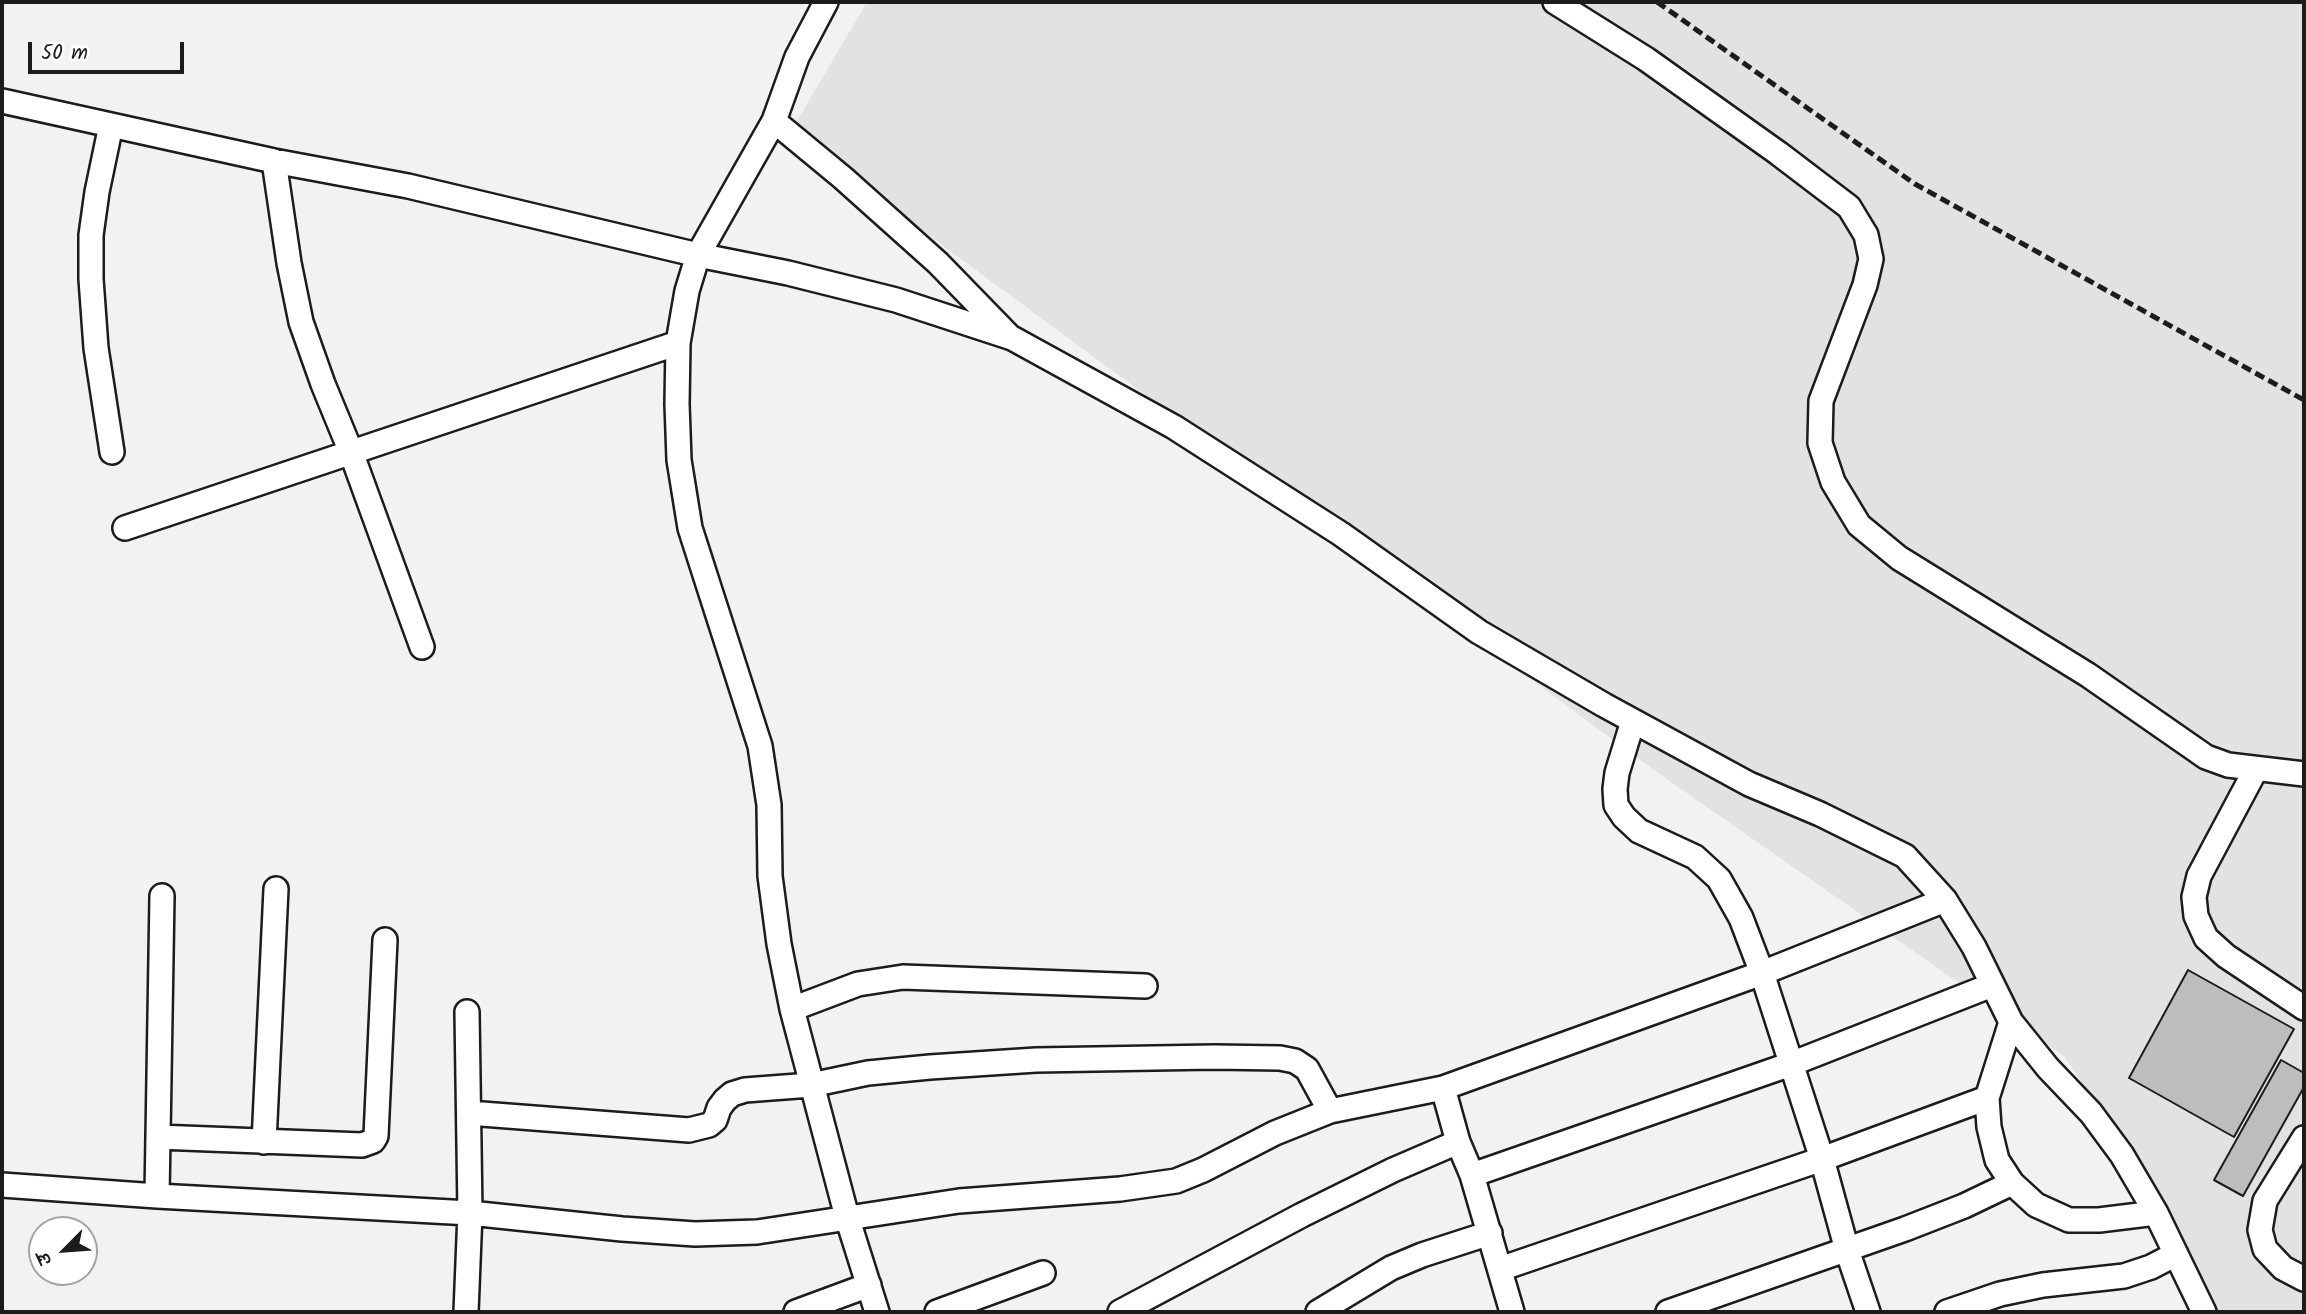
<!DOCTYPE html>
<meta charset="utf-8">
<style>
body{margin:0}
#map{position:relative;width:2306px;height:1314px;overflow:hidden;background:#f2f2f2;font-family:Kalam,"Playpen Sans Deva",sans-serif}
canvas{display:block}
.frame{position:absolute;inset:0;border:4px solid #1c1c1c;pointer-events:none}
.north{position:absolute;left:28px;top:1216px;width:70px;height:70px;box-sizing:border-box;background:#fff;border:2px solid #a4a4a4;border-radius:50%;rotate:245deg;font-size:19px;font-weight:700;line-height:28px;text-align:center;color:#1c1c1c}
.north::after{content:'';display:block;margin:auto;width:24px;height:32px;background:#1c1c1c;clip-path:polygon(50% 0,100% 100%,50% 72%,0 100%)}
.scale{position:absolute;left:28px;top:42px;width:156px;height:32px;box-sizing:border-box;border:4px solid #1c1c1c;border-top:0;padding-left:9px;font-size:21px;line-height:24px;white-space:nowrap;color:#1c1c1c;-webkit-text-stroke:5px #fff;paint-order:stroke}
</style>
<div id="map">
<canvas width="2306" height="1314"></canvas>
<div class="frame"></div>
<div class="north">उ</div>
<div class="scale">50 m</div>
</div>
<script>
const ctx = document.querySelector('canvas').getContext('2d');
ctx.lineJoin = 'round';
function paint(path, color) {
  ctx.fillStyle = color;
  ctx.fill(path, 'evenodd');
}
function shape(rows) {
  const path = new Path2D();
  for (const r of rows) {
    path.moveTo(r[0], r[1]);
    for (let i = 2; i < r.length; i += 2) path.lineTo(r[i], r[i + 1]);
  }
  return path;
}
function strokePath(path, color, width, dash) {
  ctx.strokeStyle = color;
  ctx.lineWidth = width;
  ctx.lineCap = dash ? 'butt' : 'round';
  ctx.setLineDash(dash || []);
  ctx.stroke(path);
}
const built = shape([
 [867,2,2304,2,2304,1312,2218,1312,2178,1229,2065,1057,1654,770,790,133]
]);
const building = shape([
 [2188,970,2294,1029,2234,1137,2129,1078,2188,970],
 [2281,1060,2304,1073,2304,1087,2243,1196,2214,1180,2281,1060]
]);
const minor = shape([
 [826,2,797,57,774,121,698,255,687,291,678,343,677,404,679,460,690,528,760,746,769,805,770,876,779,944,792,1009,847,1217,877,1312],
 [1555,2,1646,59,1778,153,1849,207,1866,235,1871,259,1865,285,1821,401,1820,443,1833,482,1859,525,1899,558,2088,675,2206,757,2228,765,2304,774],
 [2,101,274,161,408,186,698,255,788,273,896,300,1012,338,1174,427,1341,534,1479,632,1604,705,1749,784,1820,814,1905,856,1945,900,1974,947,2011,1022,2048,1068,2091,1113,2122,1155,2156,1213,2204,1312],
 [774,121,843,178,938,263,1009,336],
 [111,125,97,192,91,235,91,279,96,348,112,452],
 [274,161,289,263,301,322,323,384,351,452,422,647],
 [125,528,678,343],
 [1633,721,1617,773,1615,789,1616,805,1624,817,1639,831,1695,857,1719,879,1741,918,1762,973,1822,1159,1847,1250,1868,1312],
 [2256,769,2199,876,2194,897,2196,916,2206,938,2226,956,2304,1008],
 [792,1009,858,984,903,977,1145,986],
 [2011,1022,1987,1098,1989,1127,1997,1160,2012,1183,2036,1205,2069,1220,2099,1220,2156,1213],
 [1443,1088,1458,1142,1472,1175,1512,1312],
 [469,1113,689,1130,709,1125,715,1120,719,1108,725,1100,732,1094,745,1090,811,1085,868,1073,930,1067,1036,1060,1214,1057,1280,1058,1295,1061,1307,1069,1330,1111],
 [158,1137,362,1145,373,1141,376,1136,385,940],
 [2304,1138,2265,1201,2260,1230,2265,1249,2283,1268,2304,1279],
 [264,1142,276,889],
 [1472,1175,1791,1064,1992,985],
 [2,1185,157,1196,470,1213,622,1229,695,1234,757,1232,959,1201,1120,1189,1176,1181,1203,1170,1275,1133,1330,1111,1443,1088,1762,973,1945,900],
 [157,1196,162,896],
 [1500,1269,1822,1159,1987,1098],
 [466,1312,470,1213,467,1012],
 [796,1312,869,1285],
 [937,1312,1043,1273],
 [1120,1312,1302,1215,1393,1170,1458,1142],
 [1318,1312,1391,1268,1422,1255,1490,1233],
 [1668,1312,1905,1229,1964,1206,2012,1183],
 [1947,1312,2000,1294,2043,1285,2124,1276,2151,1267,2176,1254]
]);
const rail = shape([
 [1657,2,1915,184,2304,400]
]);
paint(built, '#e2e2e2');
paint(building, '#bdbdbd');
strokePath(building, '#1c1c1c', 2);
strokePath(minor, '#1c1c1c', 28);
strokePath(minor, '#fff', 23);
strokePath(rail, '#1c1c1c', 5, [10, 5]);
</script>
